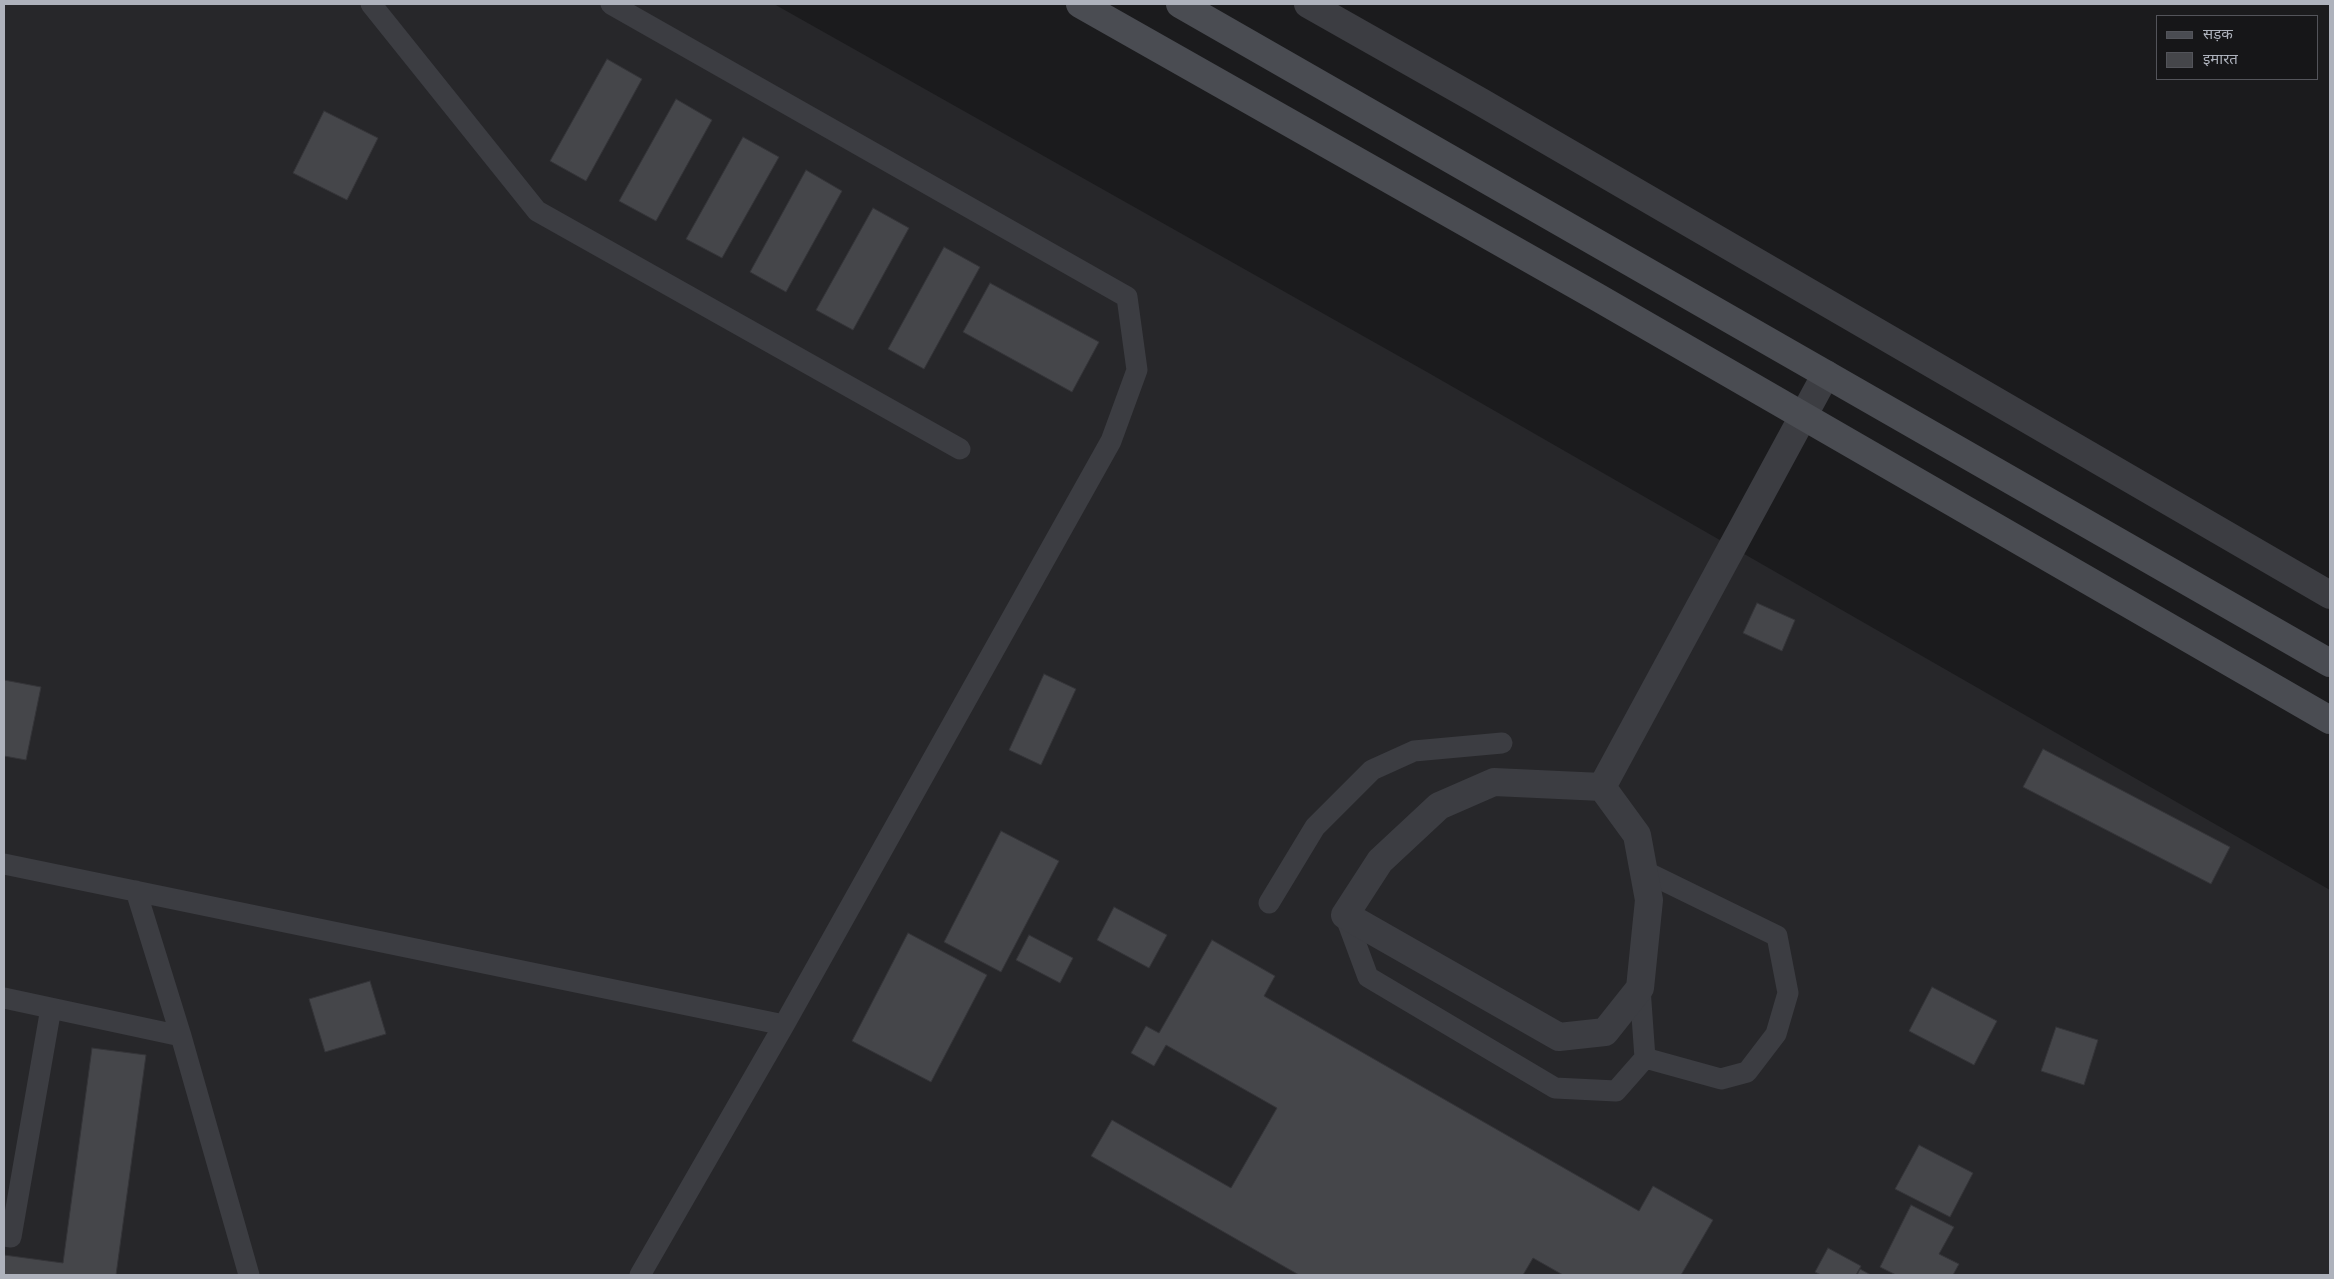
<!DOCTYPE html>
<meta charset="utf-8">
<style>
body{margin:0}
#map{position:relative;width:2334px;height:1279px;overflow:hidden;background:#1b1b1d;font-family:Cabin,"Noto Sans Devanagari",sans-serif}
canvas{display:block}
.frame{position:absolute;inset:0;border:5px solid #aeb2bc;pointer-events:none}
.legend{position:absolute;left:2156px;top:15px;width:162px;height:65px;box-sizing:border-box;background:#161618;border:1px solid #53545a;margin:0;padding:6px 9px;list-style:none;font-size:15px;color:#aeb2bc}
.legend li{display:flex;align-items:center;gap:10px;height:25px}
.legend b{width:25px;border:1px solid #53545a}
</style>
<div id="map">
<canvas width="2334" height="1279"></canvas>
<div class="frame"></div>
<ul class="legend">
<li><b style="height:6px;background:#4a4c52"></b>सड़क</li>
<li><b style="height:14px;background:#45464a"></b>इमारत</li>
</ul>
</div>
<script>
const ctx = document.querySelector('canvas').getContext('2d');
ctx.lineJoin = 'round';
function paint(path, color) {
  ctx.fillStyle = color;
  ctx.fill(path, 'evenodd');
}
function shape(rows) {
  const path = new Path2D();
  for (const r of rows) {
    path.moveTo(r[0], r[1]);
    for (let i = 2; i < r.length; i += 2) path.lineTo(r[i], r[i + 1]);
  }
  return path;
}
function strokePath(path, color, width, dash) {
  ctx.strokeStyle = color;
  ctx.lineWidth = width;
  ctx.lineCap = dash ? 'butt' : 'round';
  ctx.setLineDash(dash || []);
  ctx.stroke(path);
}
const built = shape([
 [4,4,774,4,1427,372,2330,890,2330,1275,4,1275]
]);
const building = shape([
 [607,59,642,79,586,181,550,161,607,59],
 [676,99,712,120,656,221,619,201,676,99],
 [324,111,378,138,347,200,293,173,324,111],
 [743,137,779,157,722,258,686,239,743,137],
 [806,170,842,191,786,292,750,272,806,170],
 [873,208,909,228,853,330,816,310,873,208],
 [944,247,980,267,924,369,888,349,944,247],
 [990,283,1099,342,1072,392,963,332,990,283],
 [1757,603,1795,620,1782,651,1743,633,1757,603],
 [1044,674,1076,689,1041,765,1009,750,1044,674],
 [4,680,41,687,26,760,4,756,4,680],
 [2043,749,2230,847,2211,884,2023,787,2043,749],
 [1001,831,1059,861,1001,972,944,942,1001,831],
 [1114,907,1167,935,1149,968,1097,940,1114,907],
 [908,933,987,975,931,1082,852,1041,908,933],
 [1029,935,1073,958,1060,983,1016,960,1029,935],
 [1212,940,1275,976,1264,996,1639,1211,1653,1186,1713,1220,1681,1275,1563,1275,1533,1258,1523,1275,1299,1275,1091,1156,1112,1120,1231,1188,1277,1108,1166,1045,1154,1066,1131,1053,1146,1026,1159,1033,1212,940],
 [370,981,386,1034,325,1052,309,999,370,981],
 [1932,987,1997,1021,1974,1065,1909,1031,1932,987],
 [2056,1027,2098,1040,2084,1085,2041,1071,2056,1027],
 [92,1048,146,1055,116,1275,4,1275,4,1255,63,1263,92,1048],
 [1919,1145,1973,1173,1950,1217,1895,1189,1919,1145],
 [1911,1205,1954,1227,1939,1254,1959,1264,1953,1275,1896,1275,1880,1267,1911,1205],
 [1828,1248,1861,1266,1856,1275,1821,1275,1815,1272,1828,1248],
 [1860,1269,1871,1275,1857,1275,1860,1269]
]);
const lane = shape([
 [371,4,537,211,960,449],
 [611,4,1127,297,1137,370,1111,441,784,1025,640,1275],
 [4,864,784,1025],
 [1644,871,1777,936,1788,993,1776,1034,1747,1072,1721,1079,1645,1058],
 [136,891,181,1036,249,1275],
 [1269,903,1315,827,1372,770,1414,751,1502,743],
 [1345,915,1368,977,1555,1088,1616,1091,1645,1058,1640,988],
 [4,998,181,1036],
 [4,1236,11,1237,51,1008]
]);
const street = shape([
 [1308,4,1481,102,2330,595],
 [1494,782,1602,787,1637,835,1649,900,1640,988,1605,1032,1559,1037,1345,915,1380,861,1439,806,1494,782],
 [1602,787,1826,374]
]);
const secondary = shape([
 [1080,4,1597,297,2330,720],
 [1180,4,2330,663]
]);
paint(built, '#27272a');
paint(building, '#45464a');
strokePath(building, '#353539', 1);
strokePath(lane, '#3c3d42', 21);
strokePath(street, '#3c3d42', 28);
strokePath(secondary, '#4a4c52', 28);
</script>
